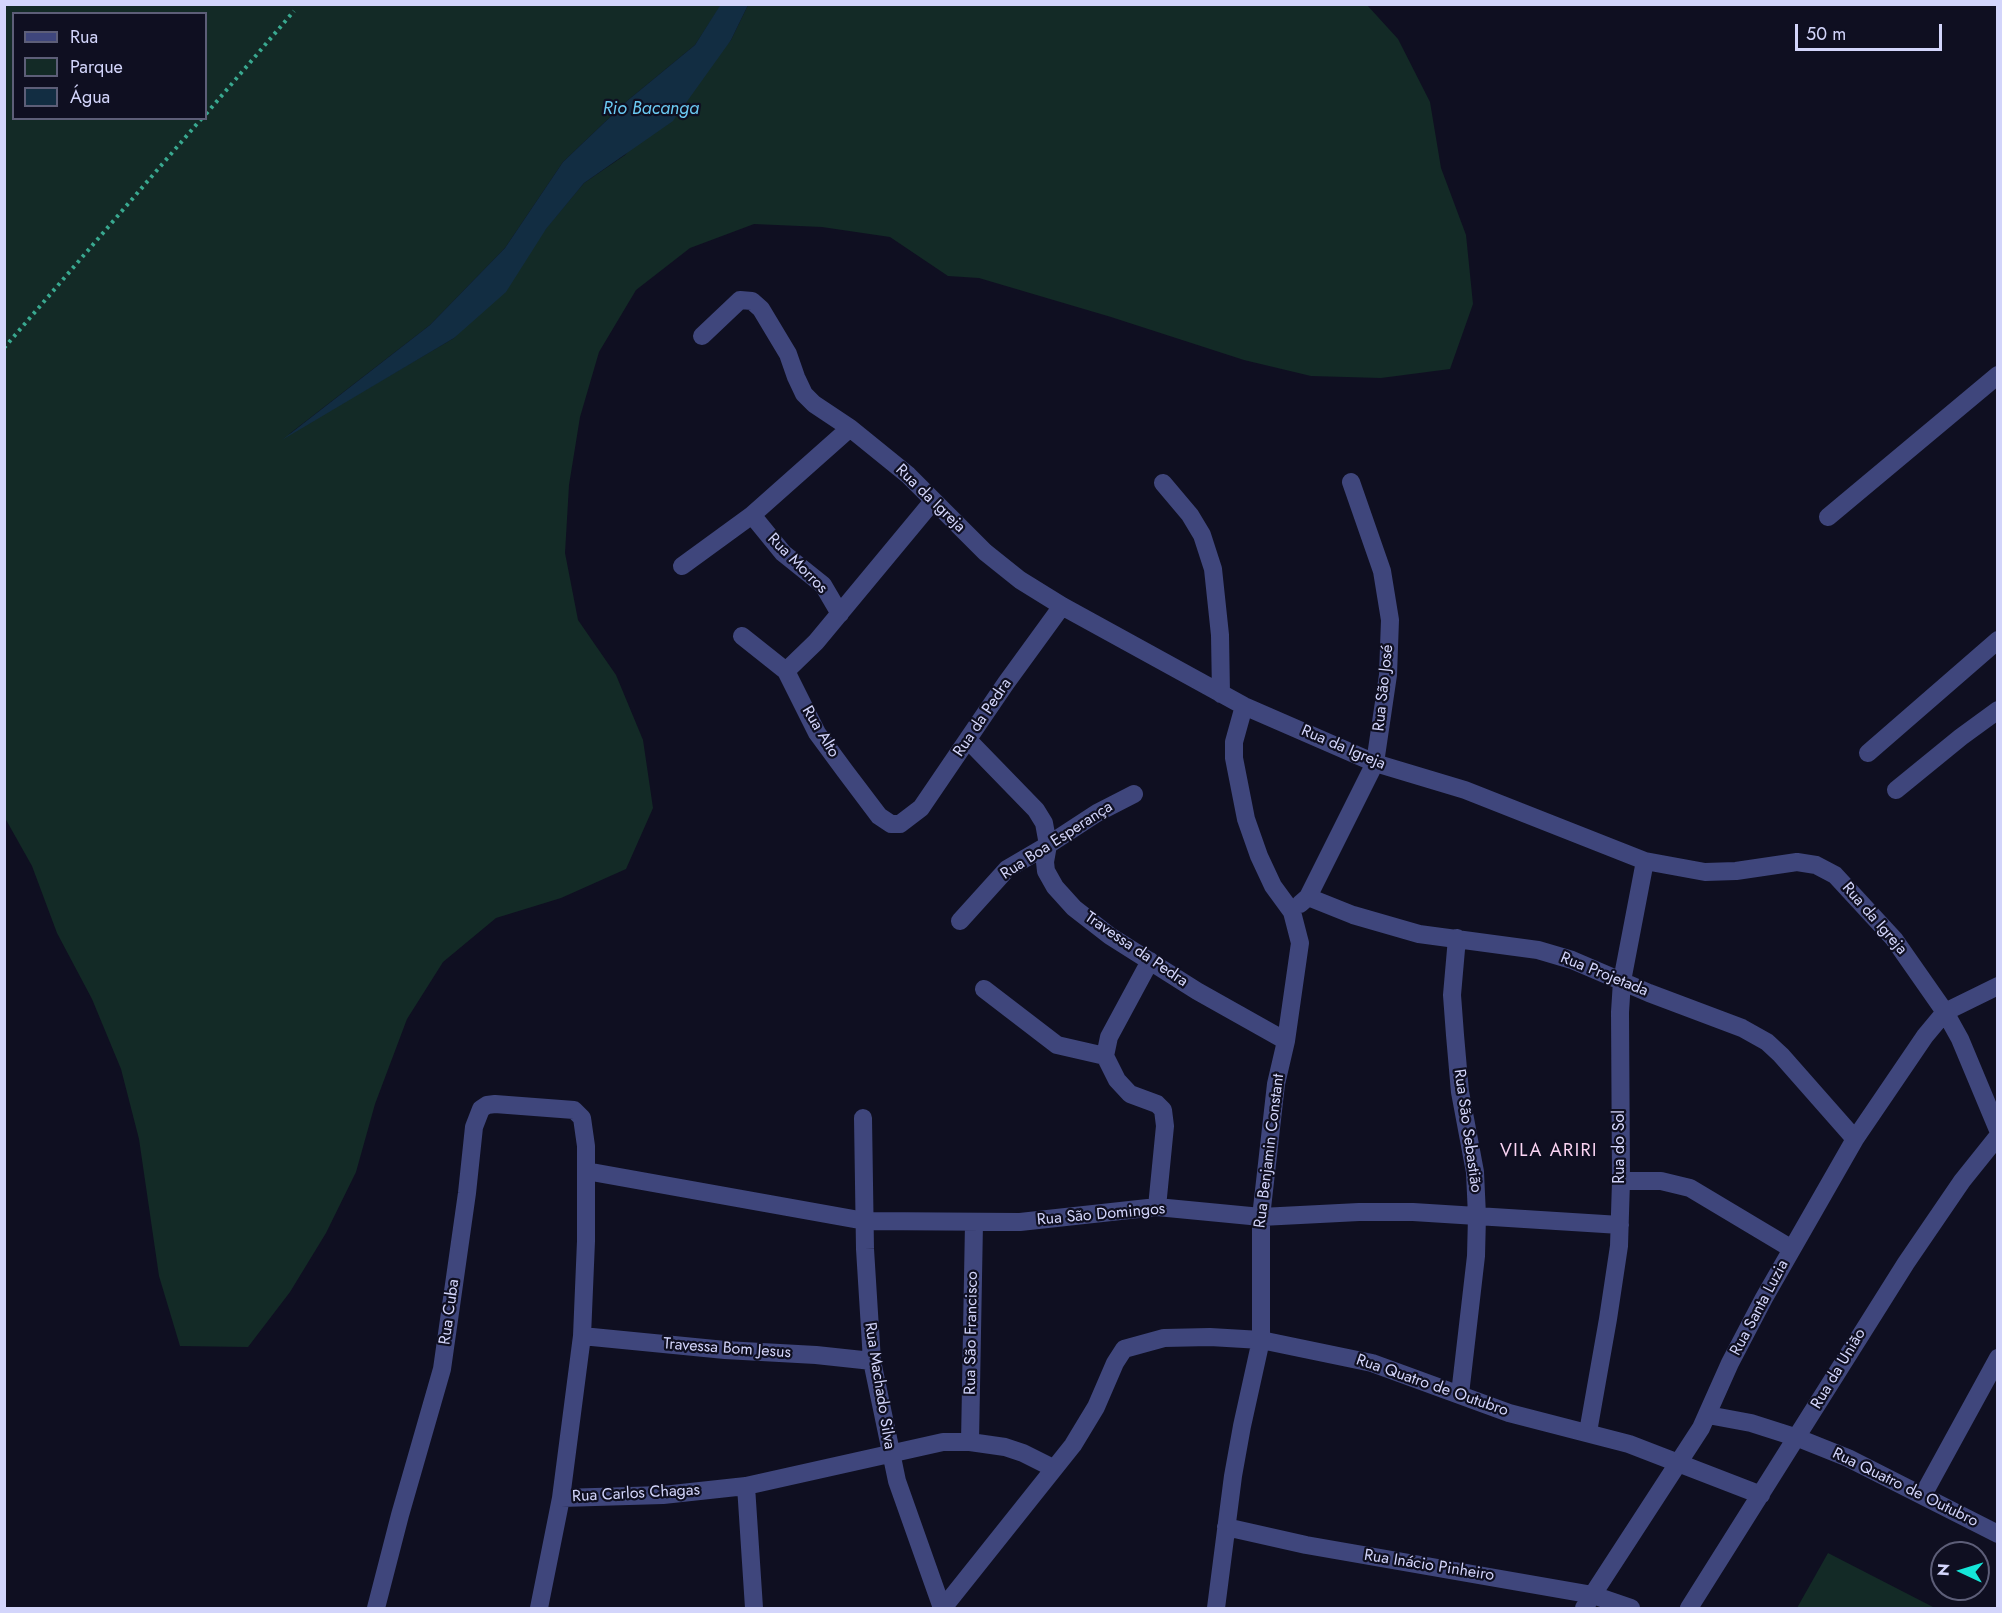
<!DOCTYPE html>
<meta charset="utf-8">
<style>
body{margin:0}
#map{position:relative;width:2002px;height:1613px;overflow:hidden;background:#0f0f21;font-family:Jost,sans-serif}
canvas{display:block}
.frame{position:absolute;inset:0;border:6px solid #d3d5fb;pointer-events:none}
.legend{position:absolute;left:12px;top:12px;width:195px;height:108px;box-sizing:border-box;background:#0f0f21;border:2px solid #5d5e78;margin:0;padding:8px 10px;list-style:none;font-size:18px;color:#d3d5fb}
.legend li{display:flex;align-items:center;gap:12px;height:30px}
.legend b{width:30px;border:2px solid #5d5e78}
.north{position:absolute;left:1930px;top:1541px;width:60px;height:60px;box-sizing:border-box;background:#0f0f21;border:2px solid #5d5e78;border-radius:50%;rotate:274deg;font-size:16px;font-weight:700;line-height:24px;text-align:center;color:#d3d5fb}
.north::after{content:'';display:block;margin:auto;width:21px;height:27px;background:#15e6d8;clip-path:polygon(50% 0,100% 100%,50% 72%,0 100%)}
.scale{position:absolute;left:1795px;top:24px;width:147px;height:27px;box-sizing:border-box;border:3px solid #d3d5fb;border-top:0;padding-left:8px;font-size:18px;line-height:21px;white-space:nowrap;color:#d3d5fb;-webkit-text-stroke:4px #0f0f21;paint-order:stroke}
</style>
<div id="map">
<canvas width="2002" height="1613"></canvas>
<div class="frame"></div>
<ul class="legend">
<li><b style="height:8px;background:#3f467c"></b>Rua</li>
<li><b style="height:16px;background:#132a26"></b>Parque</li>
<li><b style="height:16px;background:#122d42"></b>Água</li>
</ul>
<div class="north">N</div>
<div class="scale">50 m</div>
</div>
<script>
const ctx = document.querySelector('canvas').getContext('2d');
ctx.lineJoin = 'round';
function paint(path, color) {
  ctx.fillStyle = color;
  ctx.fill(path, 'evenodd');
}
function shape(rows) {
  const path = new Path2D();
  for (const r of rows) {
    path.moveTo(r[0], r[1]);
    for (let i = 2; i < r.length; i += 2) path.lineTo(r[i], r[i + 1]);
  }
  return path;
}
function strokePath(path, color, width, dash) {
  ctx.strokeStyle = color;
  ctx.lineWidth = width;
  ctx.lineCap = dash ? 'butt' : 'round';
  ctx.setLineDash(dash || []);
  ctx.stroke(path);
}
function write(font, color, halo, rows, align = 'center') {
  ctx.font = font + ' Jost,sans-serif';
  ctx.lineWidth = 4.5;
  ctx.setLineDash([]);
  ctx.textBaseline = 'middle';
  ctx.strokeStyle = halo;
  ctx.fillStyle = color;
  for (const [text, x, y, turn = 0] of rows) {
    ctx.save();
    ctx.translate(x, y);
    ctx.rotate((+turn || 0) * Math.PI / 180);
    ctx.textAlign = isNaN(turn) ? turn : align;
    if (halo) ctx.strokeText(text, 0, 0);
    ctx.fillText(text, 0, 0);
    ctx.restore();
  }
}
const green = shape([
 [4,5,721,5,695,45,627,101,563,162,505,248,430,325,288,435,454,338,584,183,625,155,731,40,748,5,1367,5,1398,39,1430,102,1441,168,1466,235,1473,304,1450,369,1381,378,1311,376,1244,360,1111,317,979,278,948,276,890,237,822,227,754,224,690,248,636,290,599,352,580,417,569,485,565,553,578,620,616,675,643,740,653,808,626,869,561,898,496,918,443,962,407,1019,375,1104,356,1172,326,1233,290,1292,248,1347,180,1346,159,1276,139,1139,121,1069,92,999,57,933,32,866,5,818],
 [14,14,206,14,206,118,14,118],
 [1828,1553,1935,1608,1797,1608]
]);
const water = shape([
 [721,4,748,5,731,40,673,121,584,183,546,229,506,292,454,338,282,440,430,325,505,248,563,162,627,101,695,45]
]);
const path = shape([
 [206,114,294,11],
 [4,348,202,118]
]);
const minor = shape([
 [702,336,740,300,752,301,761,309,788,354,796,377,804,394,814,404,850,428,908,475,985,552,1020,580,1062,606,1244,706,1375,763,1465,790,1645,861,1705,872,1736,871,1797,862,1816,865,1835,875,1894,939,1945,1012,1960,1039,1998,1130],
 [1163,483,1190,515,1202,535,1213,569,1220,635,1221,694],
 [752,515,783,553,823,585,840,614],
 [1828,517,1998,375],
 [682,566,752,515,850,428],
 [742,636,786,671,817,733,845,771,879,816,891,824,900,824,921,808,1006,683,1062,606],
 [786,671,816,642,933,501],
 [968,740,1036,810,1044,823,1048,845,1045,862,1046,871,1055,887,1074,908,1110,936,1197,991,1286,1041],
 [1868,753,1998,640],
 [1896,790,1961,737,1998,710],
 [1308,897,1353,915,1419,934,1538,950,1572,960,1649,993,1742,1028,1767,1042,1781,1055,1855,1139],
 [1300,904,1308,897,1375,763,1388,675,1390,620,1382,571,1351,482],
 [960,921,1007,869,1048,845,1097,813,1134,794],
 [1457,938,1452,995,1455,1035,1460,1092,1475,1172,1477,1216,1476,1256,1460,1394],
 [984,989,1057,1045,1105,1056],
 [1105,1056,1117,1080,1130,1094,1157,1104,1163,1110,1165,1126,1157,1207],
 [1105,1056,1109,1037,1150,961],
 [863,1118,865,1249,872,1361,897,1481,942,1608],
 [586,1171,865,1221,1020,1222,1157,1207,1261,1217,1359,1212,1413,1212,1620,1225],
 [1621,1181,1661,1181,1690,1188,1792,1249],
 [582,1336,725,1350,816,1355,872,1361],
 [1708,1415,1751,1423,1798,1438,1848,1458,1998,1534],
 [1588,1432,1608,1319,1619,1246,1621,1181,1620,1012,1622,981,1645,861],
 [970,1442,974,1223],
 [746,1486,754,1608],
 [1923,1495,1998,1358],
 [561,1498,663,1495,746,1486,943,1442,970,1442,1005,1447,1023,1453,1053,1468],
 [1226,1527,1306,1545,1593,1595,1631,1608],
 [376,1608,400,1515,442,1369,467,1193,474,1127,481,1109,487,1105,495,1104,574,1110,582,1118,586,1146,586,1241,582,1336,561,1498,539,1608],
 [943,1608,1073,1445,1096,1407,1115,1363,1124,1349,1164,1338,1210,1337,1261,1340,1372,1363,1509,1413,1629,1444,1761,1495],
 [1216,1608,1233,1476,1242,1426,1261,1340,1261,1217,1276,1084,1286,1041,1300,943,1292,912,1273,886,1259,856,1246,819,1234,758,1234,742,1244,706],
 [1584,1608,1701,1428,1730,1363,1764,1298,1855,1139,1925,1036,1945,1012,1998,986],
 [1689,1608,1906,1263,1962,1181,1998,1136]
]);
const streetNames = [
 ["Rua da Igreja",930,499,44],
 ["Rua Morros",797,564,45],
 ["Rua São José",1384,688,-84],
 ["Rua da Pedra",983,718,-56],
 ["Rua Alto",820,732,59],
 ["Rua da Igreja",1343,748,23],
 ["Rua Boa Esperança",1057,841,-33],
 ["Rua da Igreja",1874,919,49],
 ["Travessa da Pedra",1136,950,34],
 ["Rua Projetada",1604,975,22],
 ["Rua São Sebastião",1467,1131,82],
 ["Rua do Sol",1620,1147,-90],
 ["Rua Benjamin Constant",1270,1151,-83],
 ["Rua São Domingos",1101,1215,-5],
 ["Rua Santa Luzia",1760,1308,-62],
 ["Rua Cuba",450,1312,-82],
 ["Rua São Francisco",972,1333,-89],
 ["Travessa Bom Jesus",727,1349,4],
 ["Rua da União",1839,1369,-59],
 ["Rua Machado Silva",879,1386,81],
 ["Rua Quatro de Outubro",1432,1386,19],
 ["Rua Quatro de Outubro",1905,1488,26],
 ["Rua Carlos Chagas",636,1494,-3],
 ["Rua Inácio Pinheiro",1429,1566,9]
];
const waterNames = [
 ["Rio Bacanga",651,110]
];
const neighbourhoodNames = [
 ["VILA ARIRI",1549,1152]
];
paint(green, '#132a26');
paint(water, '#122d42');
strokePath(path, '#39a990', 4, [3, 4.5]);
strokePath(minor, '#3f467c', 18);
write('16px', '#d3d5fb', '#0f0f21', streetNames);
write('italic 18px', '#6bcaf2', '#0f0f21', waterNames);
ctx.letterSpacing = '1.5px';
write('18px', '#fbd5f4', '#0f0f21', neighbourhoodNames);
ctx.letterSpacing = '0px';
</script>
